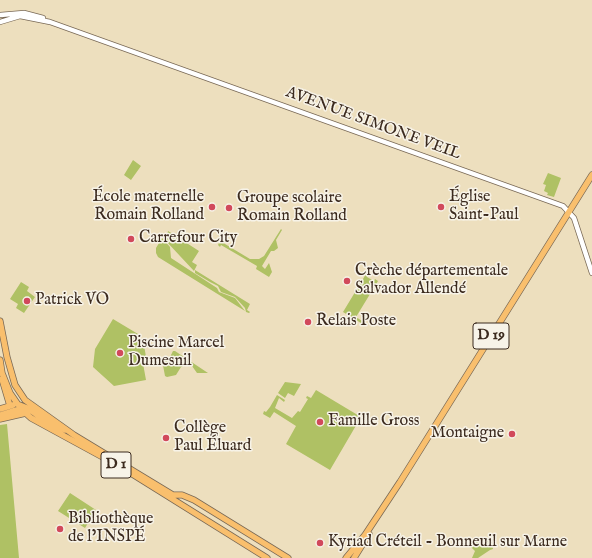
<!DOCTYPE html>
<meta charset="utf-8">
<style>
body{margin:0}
canvas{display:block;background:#eddfbe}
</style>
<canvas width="592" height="558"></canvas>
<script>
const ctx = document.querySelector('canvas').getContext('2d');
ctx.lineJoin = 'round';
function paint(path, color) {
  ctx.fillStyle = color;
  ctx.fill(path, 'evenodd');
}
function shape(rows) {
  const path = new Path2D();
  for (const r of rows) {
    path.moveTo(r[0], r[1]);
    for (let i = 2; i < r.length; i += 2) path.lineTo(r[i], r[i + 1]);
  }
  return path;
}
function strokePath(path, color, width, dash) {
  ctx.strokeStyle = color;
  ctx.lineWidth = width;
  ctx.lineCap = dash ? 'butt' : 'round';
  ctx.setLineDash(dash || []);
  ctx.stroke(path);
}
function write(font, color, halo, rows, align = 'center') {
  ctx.font = font + ' "IM FELL English",serif';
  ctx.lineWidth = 3;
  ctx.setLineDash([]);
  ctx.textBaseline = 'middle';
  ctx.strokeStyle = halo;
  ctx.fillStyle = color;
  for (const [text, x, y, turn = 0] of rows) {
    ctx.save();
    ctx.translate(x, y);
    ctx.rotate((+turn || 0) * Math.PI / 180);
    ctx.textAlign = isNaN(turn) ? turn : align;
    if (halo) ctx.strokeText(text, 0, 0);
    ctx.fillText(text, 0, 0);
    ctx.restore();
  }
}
const green = shape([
 [133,160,141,166,131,180,124,175],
 [548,173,561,178,554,197,547,195,548,193,544,191,546,185,543,184],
 [281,229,282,230,276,240,278,248,274,251,271,251,262,266,265,269,269,263,272,272,269,277,256,269,257,266,221,245,220,247,218,245,220,241,250,259,259,259,264,256],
 [168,231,199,251,192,262,197,265,194,271,166,241],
 [162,238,170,247,171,258,217,288,219,292,235,298,245,311,158,257,156,253,156,248],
 [195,270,250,304,247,310,250,312,249,313,246,312,245,308,235,297,221,292,218,286,210,282,195,273],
 [366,274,367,277,374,281,375,279,378,281,356,317,362,321,361,323,343,312],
 [21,282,29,287,27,291,35,297,24,313,16,308,18,304,10,299],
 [113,319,138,334,140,346,144,345,146,357,142,358,146,380,114,386,93,367,95,349],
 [173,351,175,351,208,373,197,373,192,366,186,365,181,367,176,375,167,377,165,376,162,360,163,358,170,357],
 [285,382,301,384,294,396,288,393,285,398,278,393],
 [316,390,361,417,330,470,286,444,296,426,274,412,270,418,263,414,264,411,266,412,270,407,277,395,285,400,284,402,279,398,275,408,292,418,298,411,300,412,308,399,306,398,307,396,311,398],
 [7,424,19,558,0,558,0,425],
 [70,493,96,510,85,528,58,511],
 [487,538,492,542,493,549,490,550,478,558,472,558,475,551,470,546,472,542]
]);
const tertiary = shape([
 [0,15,24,13,43,18],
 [0,22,20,16,50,22,563,206,574,218,592,273]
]);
const primary = shape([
 [0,321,7,357,15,385,25,400,74,435,173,495,182,495,194,500,288,558],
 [0,360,2,373,10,393,21,409,31,418,121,467,267,558],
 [2,379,10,406],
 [17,404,27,408,46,421,65,430],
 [0,409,13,405],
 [0,415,23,408],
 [0,419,26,413],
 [346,558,365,535,400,482,592,175],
 [354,558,369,534]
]);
const markers = [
 [212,207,4,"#d1495b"],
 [441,207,4,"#d1495b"],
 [229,208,4,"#d1495b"],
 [131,239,4,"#d1495b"],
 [347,281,4,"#d1495b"],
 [27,301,4,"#d1495b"],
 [308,322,4,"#d1495b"],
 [120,353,4,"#d1495b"],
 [320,422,4,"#d1495b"],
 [512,434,4,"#d1495b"],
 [166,438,4,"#d1495b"],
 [60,529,4,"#d1495b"],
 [320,543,4,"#d1495b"]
];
const shields = [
 [491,336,36],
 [116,465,30]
];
const shieldNames = [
 ["D 19",491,336],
 ["D 1",116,465]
];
const streetNames = [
 ["AVENUE SIMONE VEIL",373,124,20]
];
const poiNames = [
 ["École maternelle",204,198,"right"],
 ["Romain Rolland",204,216,"right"],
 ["Église",449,198],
 ["Saint-Paul",449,216],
 ["Groupe scolaire",237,199],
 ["Romain Rolland",237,217],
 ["Carrefour City",139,239],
 ["Crèche départementale",355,272],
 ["Salvador Allendé",355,290],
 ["Patrick VO",35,301],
 ["Relais Poste",316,322],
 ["Piscine Marcel",128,344],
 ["Dumesnil",128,362],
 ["Famille Gross",328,422],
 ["Collège",174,429],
 ["Paul Éluard",174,447],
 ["Montaigne",504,434,"right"],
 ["Bibliothèque",68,520],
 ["de l’INSPÉ",68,538],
 ["Kyriad Créteil - Bonneuil sur Marne",328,543]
];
paint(green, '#afc164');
strokePath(tertiary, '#796956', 6);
strokePath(primary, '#796956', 7);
strokePath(tertiary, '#fff', 4.5);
strokePath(primary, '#f9bf6d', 5.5);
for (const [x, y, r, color] of markers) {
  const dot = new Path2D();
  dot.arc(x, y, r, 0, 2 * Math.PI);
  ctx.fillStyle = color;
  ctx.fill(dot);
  strokePath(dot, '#f7f3e8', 1.5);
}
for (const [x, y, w] of shields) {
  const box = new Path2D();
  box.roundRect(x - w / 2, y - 13, w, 26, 3);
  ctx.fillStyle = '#f7f3e8';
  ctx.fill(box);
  strokePath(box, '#3b2a1e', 1);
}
write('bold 15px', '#3b2a1e', null, shieldNames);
write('16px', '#3b2a1e', '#f7f3e8', streetNames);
write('16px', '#3b2a1e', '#f7f3e8', poiNames, 'left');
</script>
